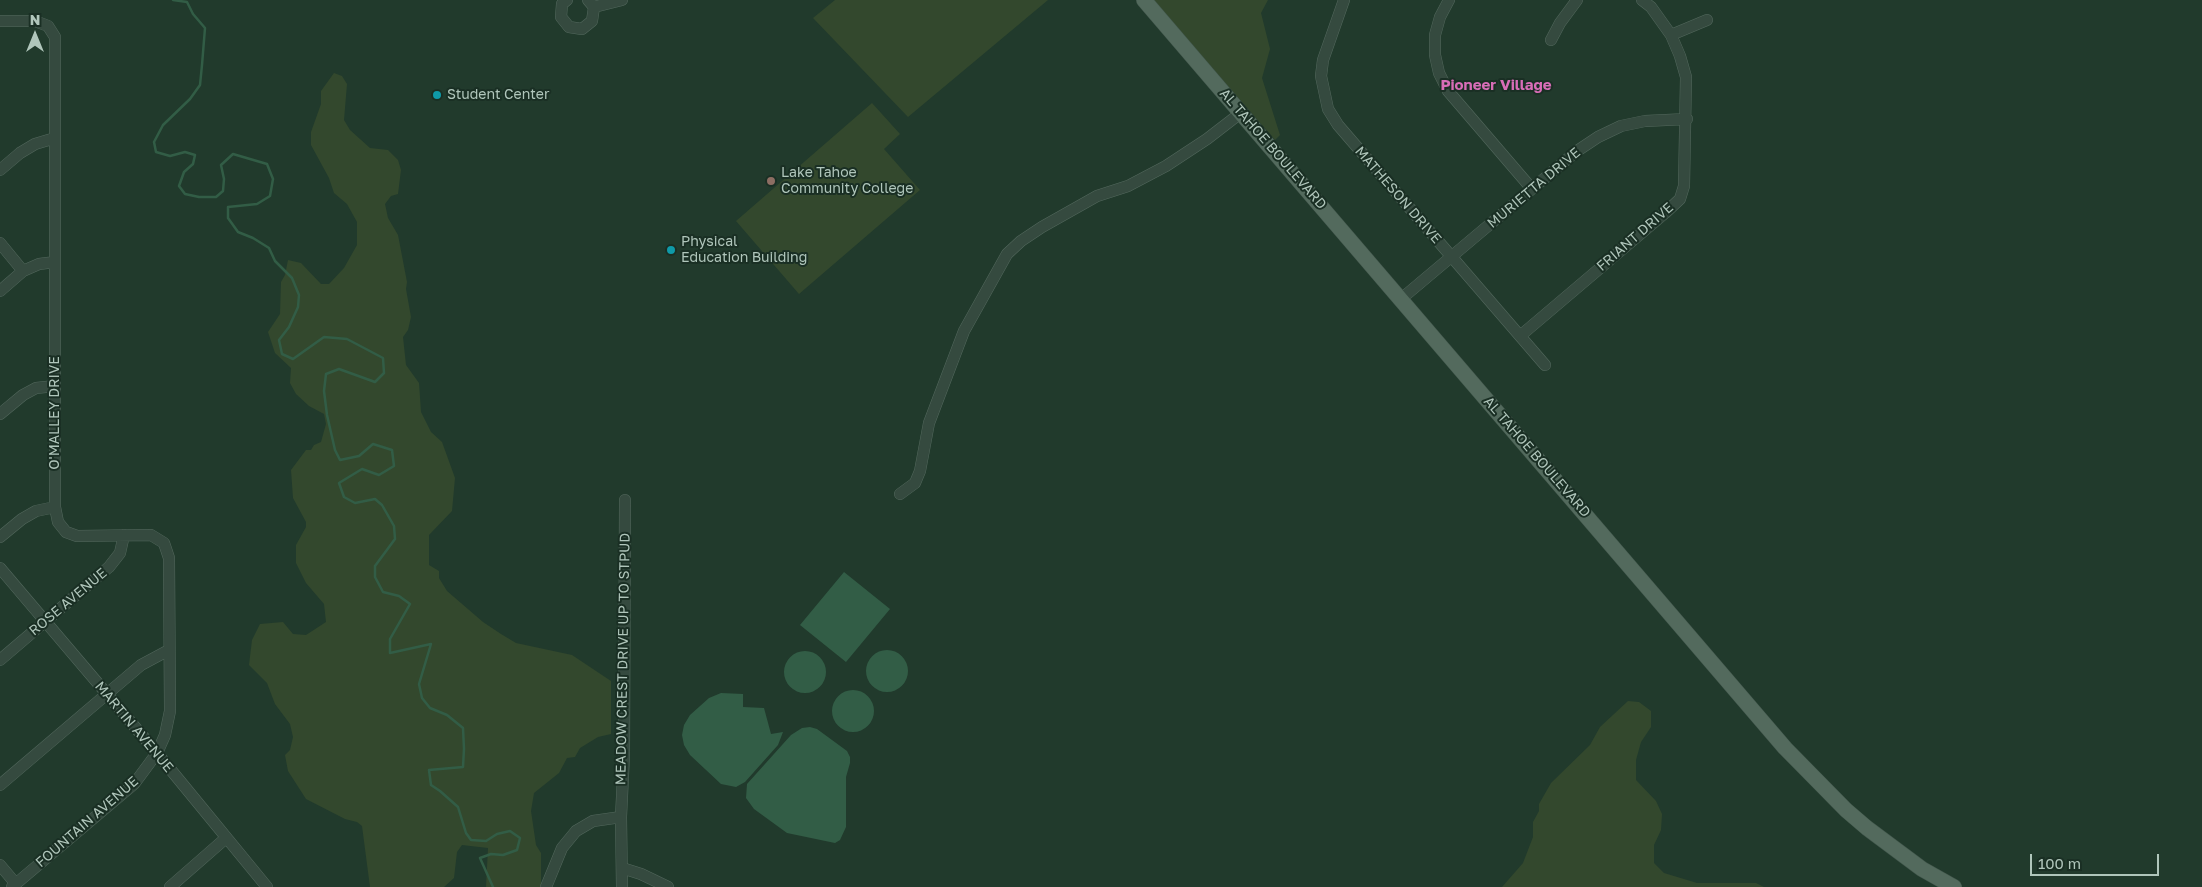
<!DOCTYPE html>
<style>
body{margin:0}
#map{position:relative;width:2202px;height:887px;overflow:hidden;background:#213a2c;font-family:"Golos Text",sans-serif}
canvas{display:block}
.north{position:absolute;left:10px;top:10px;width:50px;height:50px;-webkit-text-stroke:4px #1a2f24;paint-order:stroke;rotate:0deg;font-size:14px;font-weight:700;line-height:20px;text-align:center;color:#b0c6bb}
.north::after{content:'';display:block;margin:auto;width:18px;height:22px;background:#b0c6bb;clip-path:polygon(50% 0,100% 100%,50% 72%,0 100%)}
.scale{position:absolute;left:2030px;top:854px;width:129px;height:22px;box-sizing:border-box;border:2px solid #b0c6bb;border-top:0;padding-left:6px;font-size:15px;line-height:18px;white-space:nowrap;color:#b0c6bb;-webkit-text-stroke:4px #1a2f24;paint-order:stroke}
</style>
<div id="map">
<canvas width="2202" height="887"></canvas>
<div class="north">N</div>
<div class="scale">100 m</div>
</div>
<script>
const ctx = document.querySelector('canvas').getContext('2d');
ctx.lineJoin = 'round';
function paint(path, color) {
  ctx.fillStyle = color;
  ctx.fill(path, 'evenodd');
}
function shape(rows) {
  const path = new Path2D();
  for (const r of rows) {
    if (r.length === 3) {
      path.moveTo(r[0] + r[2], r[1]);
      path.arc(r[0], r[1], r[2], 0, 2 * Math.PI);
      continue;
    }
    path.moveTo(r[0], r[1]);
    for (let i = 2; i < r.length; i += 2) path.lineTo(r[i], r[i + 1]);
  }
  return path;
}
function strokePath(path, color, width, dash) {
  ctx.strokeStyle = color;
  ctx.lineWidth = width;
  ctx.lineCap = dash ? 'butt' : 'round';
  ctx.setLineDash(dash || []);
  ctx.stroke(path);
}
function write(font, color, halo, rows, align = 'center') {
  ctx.font = font + ' "Golos Text",sans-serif';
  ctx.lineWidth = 4;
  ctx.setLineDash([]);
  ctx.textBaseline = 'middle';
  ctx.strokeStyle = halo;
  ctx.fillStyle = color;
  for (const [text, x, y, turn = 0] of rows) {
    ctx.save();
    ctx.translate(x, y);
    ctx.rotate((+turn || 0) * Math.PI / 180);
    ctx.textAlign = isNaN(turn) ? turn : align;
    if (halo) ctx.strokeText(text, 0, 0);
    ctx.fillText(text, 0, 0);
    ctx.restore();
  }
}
const green = shape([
 [835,0,1048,0,908,117,813,18],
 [1153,0,1268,0,1261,13,1270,49,1262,78,1280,135,1275,140],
 [334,73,342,76,347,84,344,120,350,130,370,148,388,150,398,160,401,170,398,194,391,196,385,204,388,218,398,235,407,282,406,289,411,317,408,330,403,337,406,365,419,383,421,412,431,432,442,442,455,478,452,511,429,535,429,565,439,571,439,578,447,591,483,622,501,634,516,643,572,655,611,681,611,734,598,737,580,748,575,757,567,758,559,773,534,793,531,811,536,845,541,853,541,887,486,887,488,848,462,845,457,852,454,878,444,887,370,887,362,826,357,822,345,819,306,799,288,771,285,755,290,750,293,737,290,724,275,704,267,683,249,665,252,640,260,624,283,622,293,634,306,635,326,622,324,604,306,583,296,563,296,545,306,527,306,522,293,498,291,470,306,450,311,450,314,445,321,442,326,424,324,414,309,406,296,394,290,383,291,368,275,353,268,332,280,314,281,282,285,275,288,260,301,263,321,284,329,284,344,268,357,245,357,222,347,204,334,193,329,178,311,145,311,132,321,104,321,91],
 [872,103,900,134,884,149,920,190,799,294,736,221],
 [1628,701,1639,702,1651,711,1651,727,1641,742,1636,760,1636,780,1656,801,1662,814,1661,830,1654,845,1654,863,1664,873,1697,883,1756,883,1764,887,1502,887,1523,863,1533,837,1533,822,1539,811,1539,804,1551,783,1590,745,1600,727]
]);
const water = shape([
 [844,572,890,609,846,662,800,625],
 [887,671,21],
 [805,672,21],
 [853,711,21],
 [721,693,743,694,743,707,764,708,771,734,783,732,778,745,745,782,736,787,721,784,690,755,684,745,682,735,684,725,690,715,709,698],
 [810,727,817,729,847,751,850,757,850,763,846,777,846,827,840,840,835,843,787,833,754,809,746,798,747,784,791,735,802,728]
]);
const stream = shape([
 [173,0,187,2,193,14,205,28,202,65,200,85,190,99,163,125,154,142,156,152,170,156,185,152,195,155,193,164,184,172,179,186,185,194,199,197,216,197,223,191,224,179,221,165,233,154,267,164,273,179,270,196,257,204,228,207,228,218,238,232,253,238,269,248,275,261,292,278,299,295,298,307,289,327,279,340,282,354,293,359,324,337,347,339,383,358,384,373,375,382,339,369,326,374,324,391,327,415,335,450,340,460,359,456,373,444,392,450,394,466,379,475,362,469,339,483,344,497,355,503,375,499,382,505,394,526,395,539,375,566,375,577,383,592,399,596,410,604,390,639,390,653,431,644,419,684,422,698,430,708,447,715,463,728,464,749,463,767,429,770,431,785,440,791,458,807,466,833,471,840,486,841,497,834,510,831,520,838,517,850,503,855,491,854,480,858,493,887]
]);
const minor = shape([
 [567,0,562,4,561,17,569,27,582,29,592,21,594,7,588,0],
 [1344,0,1323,60,1321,76,1328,109,1338,125,1545,365],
 [1449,0,1440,17,1435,35,1435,55,1439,73,1448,91,1532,189],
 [594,7,622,0],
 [0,21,35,21,48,26,55,37,55,507,58,522,66,532,77,536,151,535,164,543,169,558,170,711,165,735,157,753,134,784,12,887],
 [1671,35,1707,20],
 [1551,40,1560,23,1577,0],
 [0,170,20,153,35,144,55,138],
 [0,243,23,271],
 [0,291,23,271,39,264,55,262],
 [1401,299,1577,151,1598,137,1621,126,1645,121,1687,119],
 [1520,336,1665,213,1680,199,1684,186,1686,77,1680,56,1671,35,1651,7,1642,0],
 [0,414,23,395,36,388,55,386],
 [900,494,915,483,920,471,929,423,964,331,1007,254,1021,241,1042,227,1097,196,1128,186,1166,166,1207,139,1242,112],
 [0,537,22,519,36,511,55,507],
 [0,568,157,753,267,887],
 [0,660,109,567,120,553,124,535],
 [0,785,141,665,169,650],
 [0,865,16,884],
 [622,868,641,874,668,887],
 [170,887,226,838],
 [546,887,562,848,576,831,593,821,621,817],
 [622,887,621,817,624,755,625,500]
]);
const major = shape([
 [1144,0,1785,748,1846,810,1867,828,1922,869,1954,887]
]);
const markers = [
 [437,95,5,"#0f9aa8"],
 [771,181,5,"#8d6e63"],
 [671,250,5,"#0f9aa8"]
];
const poiNames = [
 ["Student Center",447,95],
 ["Lake Tahoe",781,173],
 ["Community College",781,189],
 ["Physical",681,242],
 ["Education Building",681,258]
];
const streetNames = [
 ["AL TAHOE BOULEVARD",1273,149,49],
 ["MURIETTA DRIVE",1534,188,-40],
 ["MATHESON DRIVE",1398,195,49],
 ["FRIANT DRIVE",1635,237,-41],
 ["O'MALLEY DRIVE",55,413,-90],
 ["AL TAHOE BOULEVARD",1537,457,49],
 ["ROSE AVENUE",68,602,-40],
 ["MEADOW CREST DRIVE UP TO STPUD",623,659,-89],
 ["MARTIN AVENUE",134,727,50],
 ["FOUNTAIN AVENUE",87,822,-41]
];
const neighbourhoodNames = [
 ["Pioneer Village",1496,85]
];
paint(green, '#33482d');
paint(water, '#325d46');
strokePath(stream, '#325d46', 2.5);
strokePath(minor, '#53685d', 12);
strokePath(major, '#41564b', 16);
strokePath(minor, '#354a3f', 11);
strokePath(major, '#536a5d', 15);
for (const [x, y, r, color] of markers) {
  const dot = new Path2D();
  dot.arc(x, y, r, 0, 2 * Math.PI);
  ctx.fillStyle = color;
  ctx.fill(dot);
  strokePath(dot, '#1a2f24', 2);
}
write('14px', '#b0c6bb', '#1a2f24', poiNames, 'left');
write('14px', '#b0c6bb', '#1a2f24', streetNames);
write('bold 15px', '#d86db7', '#1a2f24', neighbourhoodNames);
</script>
